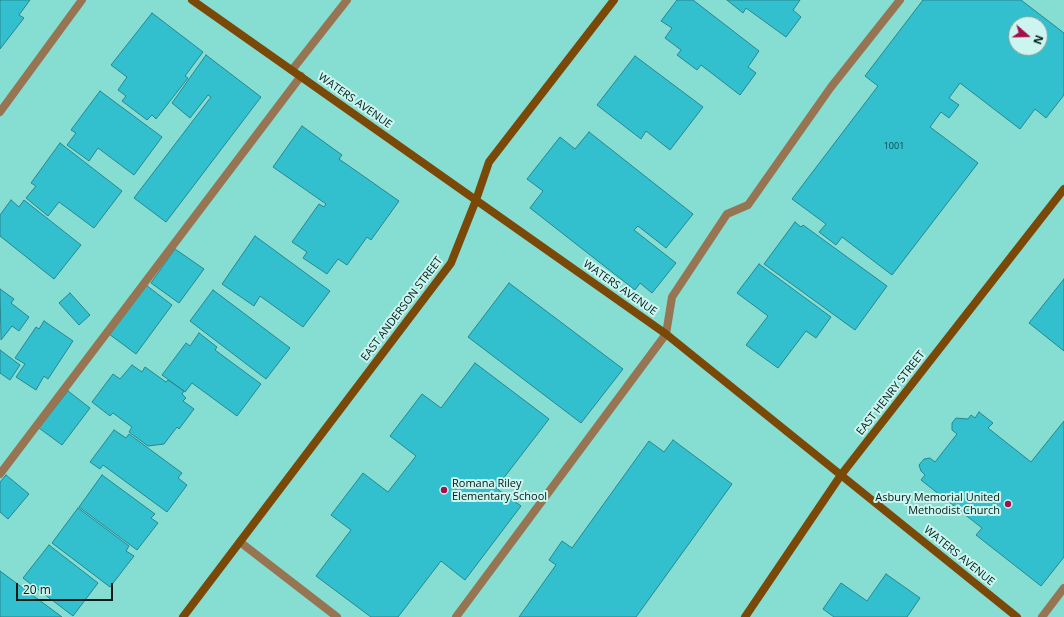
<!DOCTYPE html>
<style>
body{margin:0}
#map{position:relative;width:1064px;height:617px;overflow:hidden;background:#86ddd2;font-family:"Open Sans",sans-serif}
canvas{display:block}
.north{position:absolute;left:1008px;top:16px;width:40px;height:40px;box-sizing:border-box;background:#ccf5ef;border:1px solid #7b9e99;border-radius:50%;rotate:110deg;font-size:11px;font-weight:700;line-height:16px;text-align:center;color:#011b18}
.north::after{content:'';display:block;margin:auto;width:14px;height:18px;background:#a4104c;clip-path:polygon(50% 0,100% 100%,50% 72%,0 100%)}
.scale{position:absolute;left:16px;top:583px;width:97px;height:18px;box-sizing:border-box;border:2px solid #011b18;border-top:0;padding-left:5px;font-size:12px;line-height:14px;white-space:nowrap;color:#011b18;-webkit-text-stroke:3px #ccf5ef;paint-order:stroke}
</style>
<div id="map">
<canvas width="1064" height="617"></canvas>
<div class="north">N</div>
<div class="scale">20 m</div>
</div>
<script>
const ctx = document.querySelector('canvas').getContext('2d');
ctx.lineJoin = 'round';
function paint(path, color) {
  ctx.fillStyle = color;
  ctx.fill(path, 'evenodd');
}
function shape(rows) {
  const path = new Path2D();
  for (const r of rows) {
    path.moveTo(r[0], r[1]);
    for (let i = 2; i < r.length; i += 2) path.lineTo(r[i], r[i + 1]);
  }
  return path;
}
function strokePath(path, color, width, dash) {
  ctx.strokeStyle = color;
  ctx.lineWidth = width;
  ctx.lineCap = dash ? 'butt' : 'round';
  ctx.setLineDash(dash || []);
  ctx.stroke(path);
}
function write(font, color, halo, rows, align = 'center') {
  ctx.font = font + ' "Open Sans",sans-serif';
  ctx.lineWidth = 4;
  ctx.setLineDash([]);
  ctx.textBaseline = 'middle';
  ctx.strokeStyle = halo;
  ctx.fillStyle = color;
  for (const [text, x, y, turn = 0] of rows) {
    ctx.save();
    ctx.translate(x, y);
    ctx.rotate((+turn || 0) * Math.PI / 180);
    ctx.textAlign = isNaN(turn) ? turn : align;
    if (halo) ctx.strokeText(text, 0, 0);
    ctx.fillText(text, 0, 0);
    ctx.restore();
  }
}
const building = shape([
 [0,0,30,0,19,15,24,18,0,49,0,0],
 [677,0,693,0,759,51,748,67,756,73,740,95,701,65,697,70,677,55,681,50,665,38,672,28,661,21,677,0],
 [727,0,800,0,793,10,801,17,786,37,746,8,743,13,727,0],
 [923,0,1021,0,1064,33,1064,95,1046,118,1035,109,1020,129,960,83,949,98,959,105,949,118,941,112,930,127,978,163,892,275,842,237,836,245,819,232,826,224,792,199,878,86,865,76,923,0],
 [1016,24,1040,24,1040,48,1016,48,1016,24],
 [152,13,203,52,185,76,188,78,156,119,152,115,147,120,122,101,126,96,118,90,127,77,111,65,152,13],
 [206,55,261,97,166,222,134,198,211,97,208,95,190,118,172,103,206,55],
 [635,56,703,107,670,150,646,131,641,139,597,105,635,56],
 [100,91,162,137,134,175,98,148,89,161,67,145,76,133,71,130,100,91],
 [302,126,342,155,339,159,399,201,371,240,367,237,347,265,338,259,327,274,303,258,307,252,292,242,319,204,324,207,326,204,273,167,302,126],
 [589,132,693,214,666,248,638,226,634,230,676,263,652,293,640,283,635,290,530,208,543,191,527,179,560,137,575,149,589,132],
 [60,143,122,191,94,228,59,202,48,216,26,198,36,186,31,183,60,143],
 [11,200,19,207,24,200,81,245,54,279,0,236,0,215,11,200],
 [795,222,801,227,803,225,887,286,855,330,764,264,795,222],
 [255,236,330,291,303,327,260,296,254,306,222,284,255,236],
 [175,249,204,269,179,303,151,283,175,249],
 [759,264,831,317,816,338,806,331,778,368,746,345,768,316,737,293,759,264],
 [1064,279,1064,351,1029,323,1064,279],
 [509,283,623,369,581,423,468,337,509,283],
 [146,285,172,305,136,354,109,334,146,285],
 [0,289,14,299,11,303,29,317,19,331,12,326,1,340,0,289],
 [213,290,290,348,266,379,190,321,213,290],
 [70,293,90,315,79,325,59,303,70,293],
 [44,321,73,341,48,379,44,376,36,390,16,377,25,364,15,358,36,327,39,329,44,321],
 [199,333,217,347,215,350,261,384,237,416,192,383,185,392,162,375,186,343,190,346,199,333],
 [0,350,20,365,10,380,0,373,0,350],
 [475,363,549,419,496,488,521,506,465,580,441,561,398,617,371,617,316,576,351,530,331,515,363,473,388,492,416,456,390,436,422,394,441,408,475,363],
 [132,365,142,372,145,367,166,382,168,380,184,391,182,394,186,398,183,401,194,409,179,429,177,427,164,444,148,446,129,432,132,427,113,413,110,416,92,402,113,374,120,379,132,365],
 [68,391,90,408,62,445,39,428,68,391],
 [979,412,993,423,988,428,1031,462,1064,421,1064,557,1041,586,976,535,982,528,921,480,925,475,921,471,919,465,924,459,930,458,935,462,957,434,952,430,952,423,956,418,968,419,971,415,975,418,979,412],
 [114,430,126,438,129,434,182,473,178,478,187,485,167,512,103,465,100,469,90,462,114,430],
 [673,440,732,484,636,617,519,617,556,565,549,560,562,541,572,548,649,441,664,452,673,440],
 [6,475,29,494,8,519,0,512,0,482,6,475],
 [102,475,155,514,151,518,158,523,137,550,79,507,102,475],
 [78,508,129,546,126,551,134,556,110,587,52,543,78,508],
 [49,545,98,583,73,616,23,578,49,545],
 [0,571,62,617,0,617,0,571],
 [886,574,920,598,907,617,834,617,823,609,841,583,867,601,886,574]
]);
const service = shape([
 [292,70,347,0],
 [0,474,301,76],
 [240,542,337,617],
 [456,617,666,334,672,297,727,214,748,205,831,87,900,0],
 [1042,617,1064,588]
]);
const minor = shape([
 [0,112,82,0]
]);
const secondary = shape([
 [192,0,666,334,1017,617],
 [183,617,451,263,476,200,489,162,614,0],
 [745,617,841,475,1064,189]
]);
const markers = [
 [444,490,4,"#a4104c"],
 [1008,504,4,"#a4104c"]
];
const numberNames = [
 ["1001",894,146]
];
const streetNames = [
 ["WATERS AVENUE",355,101,35],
 ["WATERS AVENUE",620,288,35],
 ["EAST ANDERSON STREET",402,309,-53],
 ["EAST HENRY STREET",891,393,-52],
 ["WATERS AVENUE",959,556,39]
];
const poiNames = [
 ["Romana Riley",452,484],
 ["Elementary School",452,497],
 ["Asbury Memorial United",1000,498,"right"],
 ["Methodist Church",1000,511,"right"]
];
paint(building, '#33c0ce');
strokePath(building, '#278690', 1);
strokePath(service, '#977452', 8);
strokePath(minor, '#977452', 8);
strokePath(secondary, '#7b4907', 8);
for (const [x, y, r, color] of markers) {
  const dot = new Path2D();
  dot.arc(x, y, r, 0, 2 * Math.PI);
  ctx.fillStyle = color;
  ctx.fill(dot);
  strokePath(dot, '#ccf5ef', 1.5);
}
write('9px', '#0e4446', null, numberNames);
write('11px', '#011b18', '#ccf5ef', streetNames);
write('11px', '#011b18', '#ccf5ef', poiNames, 'left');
</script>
